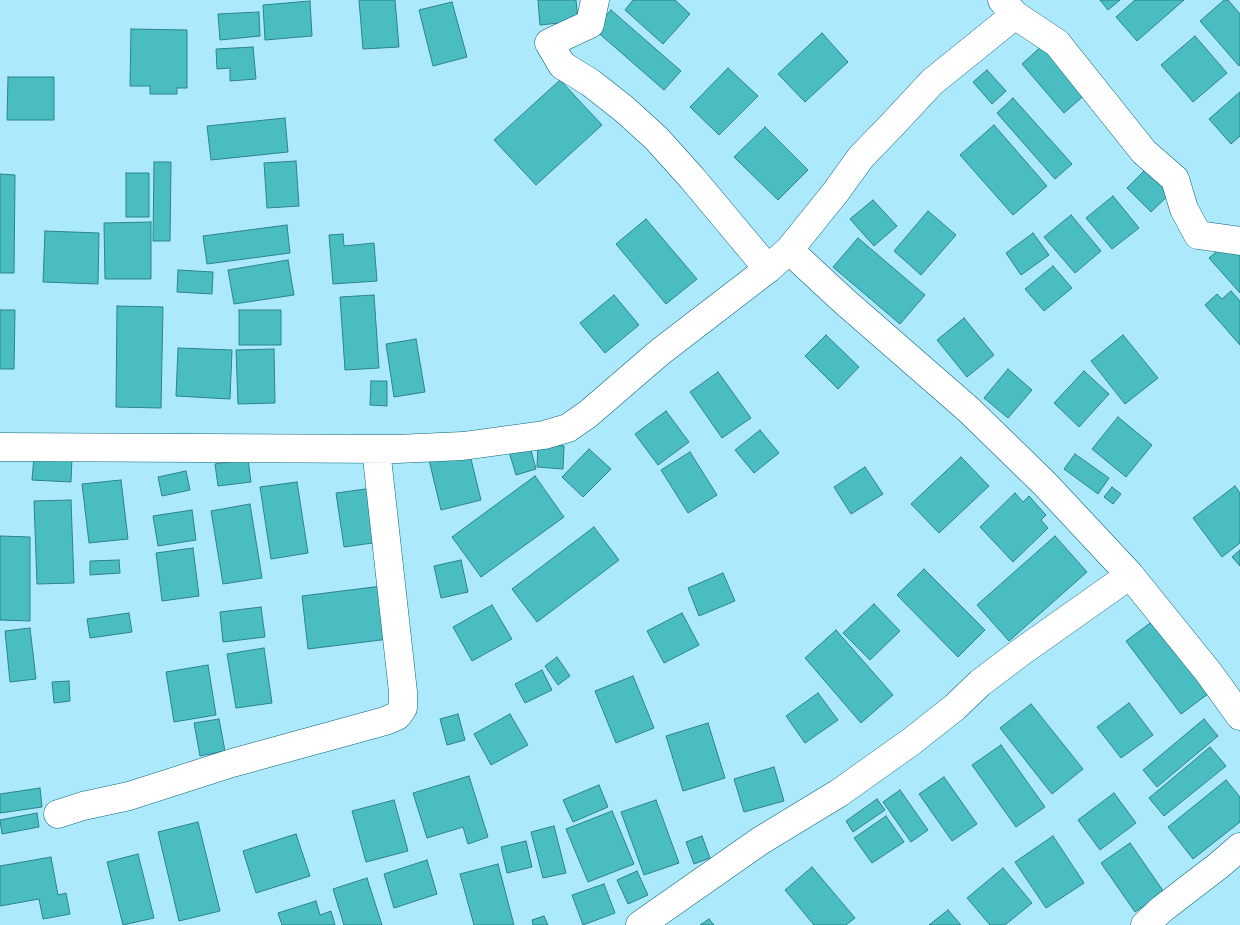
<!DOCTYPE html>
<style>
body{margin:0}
canvas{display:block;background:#ade9fc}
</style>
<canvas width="1240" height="925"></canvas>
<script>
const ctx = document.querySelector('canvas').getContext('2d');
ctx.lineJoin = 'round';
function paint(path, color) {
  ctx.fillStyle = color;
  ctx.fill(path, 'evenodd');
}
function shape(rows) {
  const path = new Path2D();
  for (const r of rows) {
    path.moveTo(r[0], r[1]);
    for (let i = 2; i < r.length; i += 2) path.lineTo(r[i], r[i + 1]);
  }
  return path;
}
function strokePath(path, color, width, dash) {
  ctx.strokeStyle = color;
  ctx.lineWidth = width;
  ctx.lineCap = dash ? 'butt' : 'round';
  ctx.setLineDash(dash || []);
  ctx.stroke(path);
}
const building = shape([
 [359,0,395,0,399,47,363,49,359,0],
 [538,0,576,0,578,21,540,25,538,0],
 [633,0,675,0,690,14,663,44,625,10,633,0],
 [1100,0,1120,0,1108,10,1100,0],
 [1135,0,1184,0,1137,41,1116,17,1135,0],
 [1224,0,1228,0,1240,14,1240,65,1239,66,1200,21,1224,0],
 [310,1,312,36,265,40,263,5,310,1],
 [452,2,467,57,433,66,419,10,452,2],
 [611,10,681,71,664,90,594,29,611,10],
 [259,12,260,36,220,40,218,14,259,12],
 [131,29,187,30,187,88,177,88,177,94,150,94,150,86,130,86,131,29],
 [822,33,848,62,805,102,778,74,822,33],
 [1195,36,1227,73,1193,102,1161,65,1195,36],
 [1045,43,1088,92,1064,113,1022,64,1045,43],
 [253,47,256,79,230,81,230,68,217,69,216,49,253,47],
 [728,68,758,96,719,135,690,107,728,68],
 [987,70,1006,91,992,104,973,82,987,70],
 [8,77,54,77,54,120,7,120,8,77],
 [560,80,602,125,536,185,494,140,560,80],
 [1240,92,1240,136,1231,144,1209,119,1240,92],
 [1013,98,1072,164,1055,179,997,113,1013,98],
 [285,118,288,152,211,160,207,126,285,118],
 [994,125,1047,186,1013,215,960,155,994,125],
 [765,127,808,170,778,200,734,157,765,127],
 [296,161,299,206,267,208,264,163,296,161],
 [154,162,171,162,170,241,153,241,154,162],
 [1151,164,1175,189,1151,212,1127,188,1151,164],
 [126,173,149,173,149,217,126,217,126,173],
 [0,174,15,175,14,273,0,273,0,174],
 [1113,196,1139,228,1112,249,1086,218,1113,196],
 [873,200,897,226,874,246,850,219,873,200],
 [928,211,956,235,921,275,894,251,928,211],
 [1071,215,1101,251,1075,273,1044,237,1071,215],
 [646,219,697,279,666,304,616,244,646,219],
 [151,222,151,279,105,279,104,223,151,222],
 [287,225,290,253,207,264,203,236,287,225],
 [45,231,99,233,98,284,43,282,45,231],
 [1033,233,1049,255,1021,275,1006,253,1033,233],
 [343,234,344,246,374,243,377,281,333,284,329,235,343,234],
 [858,238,925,295,900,324,833,267,858,238],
 [1228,242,1240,255,1240,293,1209,258,1228,242],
 [288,260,294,295,234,304,228,270,288,260],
 [1053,266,1072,288,1044,311,1025,289,1053,266],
 [178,270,213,272,212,294,177,292,178,270],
 [1231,291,1240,301,1240,345,1205,305,1217,294,1222,299,1231,291],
 [374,295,379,368,345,370,340,297,374,295],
 [614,295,639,325,605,353,580,323,614,295],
 [117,306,163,307,161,408,116,407,117,306],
 [0,310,15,310,14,369,0,369,0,310],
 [239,310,281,310,281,345,239,345,239,310],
 [964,318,994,355,967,377,937,340,964,318],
 [826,335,859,367,838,389,805,356,826,335],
 [1123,335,1158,378,1125,404,1091,361,1123,335],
 [416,339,425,392,394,397,386,344,416,339],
 [178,348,232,350,230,399,176,396,178,348],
 [274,349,275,403,238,404,236,350,274,349],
 [1008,369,1032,390,1008,418,984,398,1008,369],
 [1084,371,1109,394,1079,427,1054,403,1084,371],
 [718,372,751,418,722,438,690,392,718,372],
 [371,381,387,381,387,406,370,405,371,381],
 [666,411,689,442,658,465,635,434,666,411],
 [1118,417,1152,445,1126,477,1092,449,1118,417],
 [760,430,779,453,754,473,735,450,760,430],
 [528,439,536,469,516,475,507,445,528,439],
 [538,444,564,446,563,469,537,467,538,444],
 [589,449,611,469,583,497,562,477,589,449],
 [469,451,481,500,441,510,429,460,469,451],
 [690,452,717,495,688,513,661,470,690,452],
 [1075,454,1109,478,1098,494,1064,469,1075,454],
 [34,456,72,458,71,482,32,480,34,456],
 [961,457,989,486,939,533,911,504,961,457],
 [248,459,251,482,218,486,215,464,248,459],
 [865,467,883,494,851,514,834,487,865,467],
 [186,471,190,490,162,496,158,477,186,471],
 [535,476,564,517,481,577,452,537,535,476],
 [121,480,128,539,89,543,82,484,121,480],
 [297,482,308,553,271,559,260,487,297,482],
 [1235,486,1240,493,1240,543,1222,557,1193,518,1235,486],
 [1112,487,1121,494,1113,504,1104,497,1112,487],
 [373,488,380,542,344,547,336,493,373,488],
 [1015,493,1023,502,1029,496,1046,515,1041,520,1048,528,1013,562,980,527,1015,493],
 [71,500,74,583,37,584,34,501,71,500],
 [250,504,262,578,223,584,211,511,250,504],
 [192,510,196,540,158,546,153,516,192,510],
 [594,527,619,560,537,622,512,589,594,527],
 [0,536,30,537,30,621,0,620,0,536],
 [1055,536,1087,572,1009,641,977,605,1055,536],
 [193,548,199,596,162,601,156,553,193,548],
 [1240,550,1240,566,1232,557,1240,550],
 [119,560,120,573,90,575,90,561,119,560],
 [461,560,468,592,441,598,434,566,461,560],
 [924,569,985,630,958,657,897,595,924,569],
 [723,573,735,601,699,616,688,588,723,573],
 [382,586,389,639,308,649,302,596,382,586],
 [874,604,900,631,870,660,843,633,874,604],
 [492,605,512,639,472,661,453,627,492,605],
 [261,607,265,637,223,642,220,612,261,607],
 [129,613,132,632,90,638,87,619,129,613],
 [682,613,699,645,664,663,647,631,682,613],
 [1153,621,1208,694,1181,714,1126,641,1153,621],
 [30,628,36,679,10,682,5,631,30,628],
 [836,630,893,695,861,723,805,658,836,630],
 [264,648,272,703,236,708,227,654,264,648],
 [557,657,570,676,558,685,545,666,557,657],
 [208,665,216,715,174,722,166,672,208,665],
 [542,670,552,690,525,703,515,684,542,670],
 [633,676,654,728,616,743,595,691,633,676],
 [69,681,70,701,54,703,52,682,69,681],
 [818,693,838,720,805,743,786,716,818,693],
 [1129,703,1153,735,1121,758,1097,727,1129,703],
 [1031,704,1083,769,1052,794,1000,728,1031,704],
 [458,714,465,740,447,745,440,719,458,714],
 [510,714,528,745,491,765,474,734,510,714],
 [219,719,225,751,200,756,194,723,219,719],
 [1204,719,1218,736,1157,787,1143,770,1204,719],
 [708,723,725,778,683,791,666,736,708,723],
 [1001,745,1045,807,1016,827,972,765,1001,745],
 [1210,747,1226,766,1164,816,1149,798,1210,747],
 [774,767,784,801,744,812,734,779,774,767],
 [469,776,488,837,468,844,463,827,427,838,413,793,469,776],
 [944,777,977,824,952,841,919,794,944,777],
 [1226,780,1240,797,1240,822,1193,859,1168,827,1226,780],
 [599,785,608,807,573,822,563,800,599,785],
 [40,788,42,807,0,813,0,794,40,788],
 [900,790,928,830,911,842,883,802,900,790],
 [1114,793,1136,823,1100,850,1078,820,1114,793],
 [877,799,885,810,853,832,846,821,877,799],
 [394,800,408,851,366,862,352,811,394,800],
 [656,800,679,863,644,875,621,812,656,800],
 [612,811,634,864,588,882,566,829,612,811],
 [37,813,39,827,2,834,0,820,37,813],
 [886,816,904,842,872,863,854,838,886,816],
 [198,822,220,911,179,921,158,832,198,822],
 [554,826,566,873,543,878,531,832,554,826],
 [296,834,310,876,256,893,243,851,296,834],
 [702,836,710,858,694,864,686,842,702,836],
 [1053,836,1084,883,1046,908,1015,862,1053,836],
 [526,841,532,867,507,873,501,847,526,841],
 [1130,843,1164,892,1135,912,1101,863,1130,843],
 [138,854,154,918,123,925,107,862,138,854],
 [51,857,58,895,66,893,70,914,43,919,39,899,0,906,0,866,51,857],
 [427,860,437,894,394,908,384,874,427,860],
 [498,864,514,925,474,925,460,874,498,864],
 [812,867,855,918,846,925,814,925,785,890,812,867],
 [1003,868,1032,903,1005,925,990,925,967,898,1003,868],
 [637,871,648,895,628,904,617,880,637,871],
 [367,878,382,925,344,925,333,889,367,878],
 [604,884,615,913,583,925,572,895,604,884],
 [316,901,320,915,331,911,335,925,282,925,278,913,316,901],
 [948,910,961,925,929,925,948,910],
 [544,916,548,925,533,925,532,920,544,916],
 [709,919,714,925,700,925,709,919]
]);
const minor = shape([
 [595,0,590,24,549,43,562,65,591,83,624,109,656,138,692,178,768,269],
 [1002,0,1015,15,1057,43,1144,152,1175,179,1184,209,1198,235,1240,241],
 [789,250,844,301,969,410,1045,484,1130,575,1209,673,1240,716],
 [0,447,397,449,463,446,544,435,568,428,588,414,660,352,768,269,789,250,835,193,861,157,893,124,932,82,1015,15],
 [58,814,83,806,129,796,232,763,385,721,397,716,403,708,403,692,376,449],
 [640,925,760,841,839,793,912,741,955,707,980,683,1021,652,1130,575],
 [1145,925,1162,909,1218,866,1240,847]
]);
paint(building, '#4abdc3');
strokePath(building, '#2b8489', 1);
strokePath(minor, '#0a657a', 29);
strokePath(minor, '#fff', 28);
</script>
